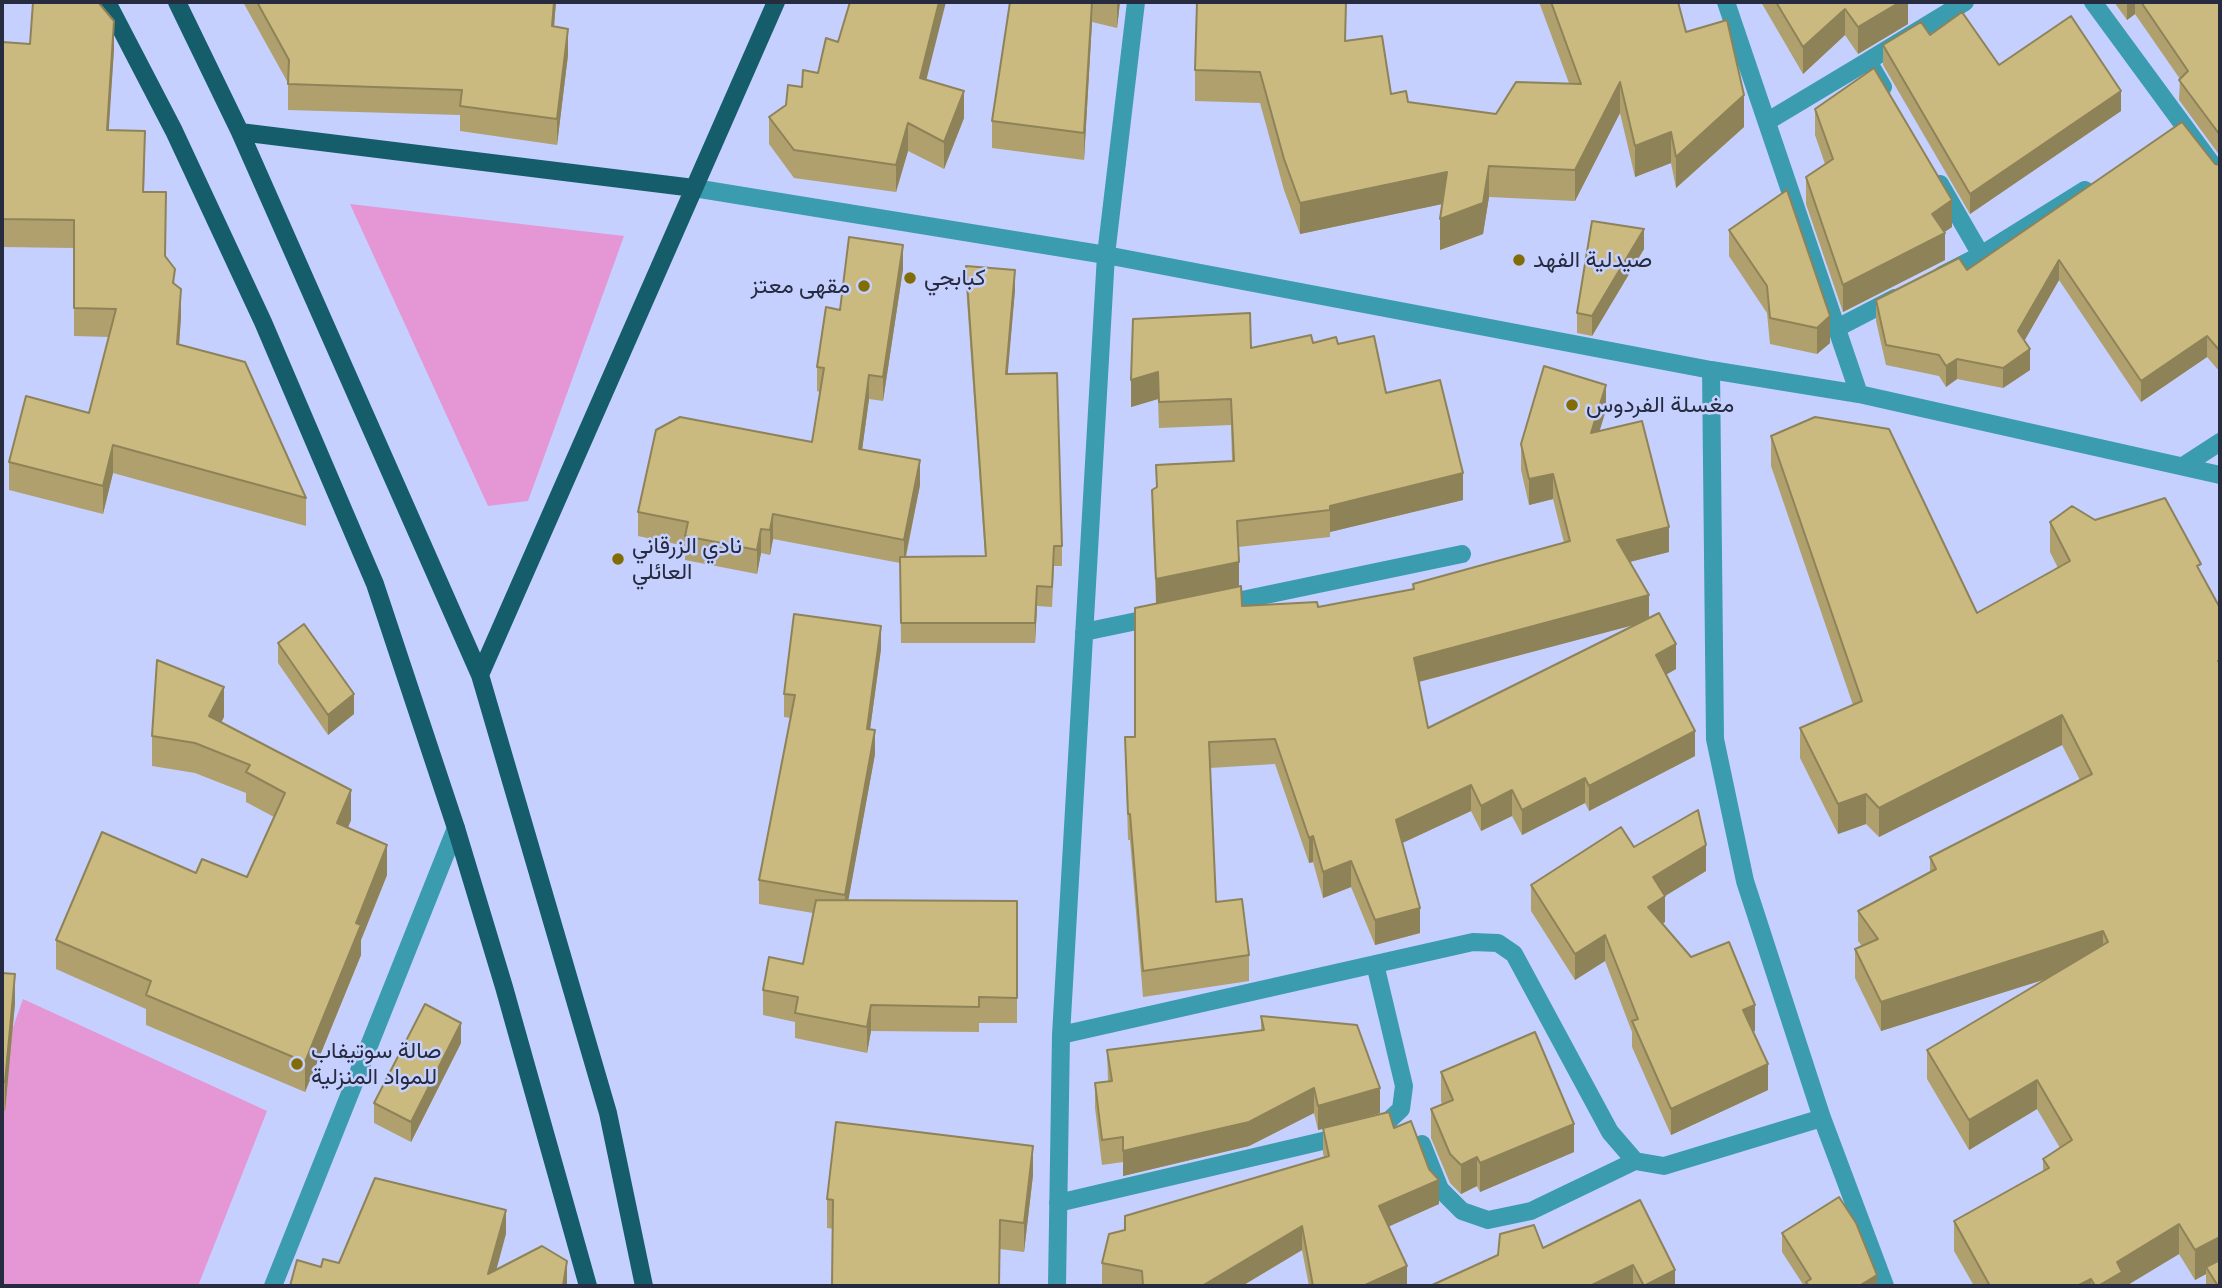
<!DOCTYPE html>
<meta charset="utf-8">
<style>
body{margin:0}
#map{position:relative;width:2222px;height:1288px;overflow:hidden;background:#c5d0fe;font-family:"IBM Plex Serif",serif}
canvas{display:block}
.frame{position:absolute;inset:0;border:4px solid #262b40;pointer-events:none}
</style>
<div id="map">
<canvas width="2222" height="1288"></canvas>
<div class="frame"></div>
</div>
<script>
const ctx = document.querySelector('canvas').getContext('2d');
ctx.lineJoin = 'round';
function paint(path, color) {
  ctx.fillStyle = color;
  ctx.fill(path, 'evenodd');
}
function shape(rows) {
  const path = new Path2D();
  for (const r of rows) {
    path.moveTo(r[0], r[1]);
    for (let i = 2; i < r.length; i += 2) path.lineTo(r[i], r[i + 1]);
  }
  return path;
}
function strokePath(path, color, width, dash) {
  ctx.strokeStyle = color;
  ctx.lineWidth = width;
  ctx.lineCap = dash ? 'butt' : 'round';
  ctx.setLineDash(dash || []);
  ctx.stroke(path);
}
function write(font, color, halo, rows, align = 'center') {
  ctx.font = font + ' "IBM Plex Serif",Vazirmatn,serif';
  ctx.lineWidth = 5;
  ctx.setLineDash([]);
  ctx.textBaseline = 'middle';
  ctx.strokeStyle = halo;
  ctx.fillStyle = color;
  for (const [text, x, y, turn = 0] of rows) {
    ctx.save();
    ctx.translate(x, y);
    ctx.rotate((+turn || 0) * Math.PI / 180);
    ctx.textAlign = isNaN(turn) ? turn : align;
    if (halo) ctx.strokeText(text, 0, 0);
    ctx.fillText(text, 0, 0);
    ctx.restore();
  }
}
const green = shape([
 [350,204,624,236,528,501,488,506],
 [23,999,267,1111,198,1286,2,1286,2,1058]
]);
const minor = shape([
 [1726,2,1859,394],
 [2093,2,2220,175],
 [1883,87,1868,61,1965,2],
 [1768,121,1868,61],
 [1940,184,1981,255,1942,275],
 [694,188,1106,255,1711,370,1859,394,2220,475],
 [1981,255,2085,190],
 [1837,328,1895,298],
 [1711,370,1715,739,1745,881,1822,1118,1885,1286],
 [2183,466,2220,442],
 [1218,605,1462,554],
 [1084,632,1156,617],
 [1061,1035,1473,942,1498,943,1514,954,1610,1132,1635,1161,1664,1166,1822,1118],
 [1371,1129,1382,1127,1401,1109,1404,1086,1375,964],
 [1422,1144,1440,1189,1462,1211,1488,1220,1531,1211,1635,1161],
 [1058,1203,1344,1136],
 [273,1286,456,828],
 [1057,1286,1061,1035,1106,255,1136,2]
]);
const major = shape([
 [107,2,174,131,263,322,375,584,456,828,504,987,588,1286],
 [177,2,240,132,480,675,608,1113,644,1286],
 [240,132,694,188],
 [480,675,776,2]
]);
const wall = shape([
 [243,2,556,2,554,26,568,55,557,145,460,131,460,115,288,110,288,83],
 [1010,2,1120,2,1117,28,1092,22,1084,160,992,148,992,121],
 [1539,2,1678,2,1686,32,1744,127,1676,188,1671,163,1635,177,1620,113,1575,201,1489,197,1483,234,1440,250,1442,204,1300,234,1284,190,1260,103,1195,101,1195,70,1346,41,1391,94,1408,102,1496,114,1569,83],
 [1761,2,1908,2,1908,24,1858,54,1845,35,1803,74],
 [2114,2,2220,2,2220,156,2179,100,2180,79,2135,14,2127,20],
 [1930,35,1999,65,2121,111,1970,214,1883,65,1883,45],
 [2,42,114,49,108,130,145,158,144,192,175,284,181,317,179,345,306,498,306,526,113,473,103,514,9,490,9,462,89,413,109,337,74,336,74,248,2,247],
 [838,42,926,80,964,118,944,169,908,151,896,192,794,178,769,144,769,117,786,105,802,87,818,73],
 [1815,109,1952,227,1944,232,1945,260,1843,312,1806,204,1806,177,1825,164,1815,135],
 [2215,164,2220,165,2220,372,2207,357,2141,402,2059,280,2024,341,2030,370,2003,388,1957,379,1946,387,1939,376,1886,365,1876,321,1876,300,1967,270],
 [1787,190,1830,343,1817,354,1770,344,1767,313,1729,256,1729,230],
 [1644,249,1592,336,1577,333,1577,313],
 [966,266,1015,290,1007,374,1062,546,1062,566,1054,566,1052,607,1037,606,1035,643,901,643,900,563,773,539,770,555,761,553,757,574,685,560,685,546,638,536,638,512,812,442,820,392,817,391,817,367,840,310,903,269,883,401,869,399,862,449,920,485,906,557,985,556,966,286],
 [1313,343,1338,344,1386,393,1463,500,1330,532,1330,537,1238,547,1239,586,1242,606,1318,607,1413,590,1413,584,1564,543,1553,499,1529,505,1521,470,1521,444,1606,410,1599,431,1669,552,1630,562,1649,618,1676,669,1666,675,1695,756,1589,811,1585,803,1522,835,1512,816,1481,831,1471,811,1402,843,1420,933,1375,945,1351,887,1323,898,1313,862,1309,863,1275,764,1210,768,1216,902,1249,955,1249,981,1143,997,1130,840,1128,840,1125,737,1135,737,1156,603,1152,516,1152,490,1156,488,1156,465,1232,461,1231,425,1159,428,1158,399,1131,407,1131,380,1251,348],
 [1637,624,1428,728,1419,682],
 [1771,436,1977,613,2058,568,2050,552,2050,522,2095,520,2201,573,2220,608,2220,1286,2206,1286,2206,1274,2195,1280,2179,1254,2126,1286,1974,1286,1954,1251,1954,1221,2043,1171,2043,1159,2060,1148,2037,1109,1969,1150,1927,1079,1927,1050,2046,979,1881,1031,1855,978,1855,949,1862,946,1858,941,1858,911,1930,872,1930,857,2080,780,2062,745,1879,837,1866,824,1838,834,1800,758,1800,728,1853,705,1771,466],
 [278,643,354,714,328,735,278,663],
 [881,649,870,729,875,754,848,900,1017,901,1017,1023,979,1023,979,1032,871,1031,867,1053,795,1038,795,1022,763,1015,763,990,803,964,813,913,759,904,759,880,791,718,784,717,784,694],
 [224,717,221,722,351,820,348,828,387,875,361,940,361,955,305,1092,146,1025,146,1009,56,969,56,940,196,873,247,877,274,817,246,802,246,793,195,773,152,766,152,736],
 [1634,847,1706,871,1665,896,1665,922,1662,923,1755,1031,1753,1032,1768,1090,1671,1135,1632,1047,1632,1032,1605,961,1575,980,1531,911,1531,885],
 [2,973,15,1003,5,1111,2,1110],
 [1261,1016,1380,1113,1343,1123,1394,1128,1439,1204,1388,1226,1407,1286,1309,1286,1302,1250,1242,1286,1102,1286,1102,1263,1125,1230,1324,1157,1323,1153,1323,1129,1318,1130,1314,1113,1249,1146,1123,1176,1123,1162,1102,1165,1095,1108,1095,1083,1108,1081,1107,1050,1261,1031],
 [461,1043,411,1142,374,1123,374,1103],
 [1441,1072,1574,1152,1480,1192,1477,1186,1461,1194,1450,1183,1431,1138,1431,1109,1442,1104,1441,1101],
 [1033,1175,1024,1252,827,1228,827,1199],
 [1640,1200,1675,1286,1430,1286,1543,1248],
 [1782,1233,1877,1286,1804,1286,1782,1252]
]);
const shadedWall = shape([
 [554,2,556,2,552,51,552,26],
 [939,2,946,2,920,105,920,78],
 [1092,2,1092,22,1084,160,1084,133],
 [1117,2,1120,2,1117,28],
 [1900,2,1908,2,1908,24,1858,54,1858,27],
 [2127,2,2135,2,2135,14,2127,20],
 [1845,9,1845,35,1803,74,1803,47],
 [114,21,114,49,107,158,107,130],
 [568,29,568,55,557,145,557,119],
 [1620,82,1620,113,1575,201,1575,170],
 [964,91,964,118,944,169,944,142],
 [2121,91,2121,111,1970,214,1970,194],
 [1744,95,1744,127,1676,188,1676,157],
 [908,123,908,151,896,192,896,165],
 [1671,132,1671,163,1635,177,1635,146],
 [1489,166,1489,197,1483,234,1440,250,1440,219],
 [1447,172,1447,203,1300,234,1300,203],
 [1952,200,1952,227,1933,240,1945,233,1945,260,1843,312,1843,285,1932,214],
 [1644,229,1644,249,1592,336,1592,316],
 [903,245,903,269,883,401,883,377],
 [2059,260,2059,280,2018,352,2018,331],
 [1015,270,1015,290,1006,394,1006,374],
 [181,289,181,317,177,372,177,344],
 [1830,316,1830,343,1817,354,1817,328],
 [2207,336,2207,357,2141,402,2141,381],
 [2030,349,2030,370,2003,388,2003,368],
 [1957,359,1957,379,1946,387,1946,366],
 [1158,372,1158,399,1131,407,1131,380],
 [869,375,869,399,859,473,859,449],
 [1606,385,1606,410,1591,459,1591,433],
 [113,445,113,473,103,514,103,486],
 [920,460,920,485,904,564,904,540],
 [1463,473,1463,500,1330,532,1330,506],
 [1553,474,1553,499,1529,505,1529,479],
 [773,514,773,539,770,555,770,530],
 [1669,527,1669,552,1617,565,1617,540],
 [761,529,761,553,757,574,757,550],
 [1239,562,1239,588,1156,606,1156,579],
 [1037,586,1037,606,1035,643,1035,623],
 [1649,595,1649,621,1414,683,1414,658],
 [881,626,881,649,867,752,867,729],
 [1676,644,1676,669,1656,680,1656,655],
 [224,687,224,717,209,746,209,716],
 [354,694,354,714,328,735,328,715],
 [2062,715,2062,745,1879,837,1879,808],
 [875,730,875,754,845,919,845,895],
 [1695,731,1695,756,1589,811,1589,786],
 [1585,778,1585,803,1522,835,1522,810],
 [1471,785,1471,811,1396,846,1396,820],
 [351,790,351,820,337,853,337,823],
 [1512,790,1512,816,1481,831,1481,806],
 [1866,794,1866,824,1838,834,1838,804],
 [1313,836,1313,862,1309,863,1309,838],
 [387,845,387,875,361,940,361,955,305,1092,305,1062,356,923],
 [1706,845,1706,871,1665,896,1665,922,1648,933,1648,907,1653,877],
 [1351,861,1351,887,1323,898,1323,872],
 [1420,908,1420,933,1375,945,1375,920],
 [2103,931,2103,961,1881,1031,1881,1002],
 [1605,935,1605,961,1575,980,1575,954],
 [15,974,15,1003,5,1111,5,1082],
 [871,1005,871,1031,867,1053,867,1027],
 [1755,1005,1755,1031,1743,1036,1743,1010],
 [461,1023,461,1043,411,1142,411,1122],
 [1768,1064,1768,1090,1671,1135,1671,1109],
 [2037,1080,2037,1109,1969,1150,1969,1120],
 [1314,1088,1314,1113,1249,1146,1123,1176,1123,1151],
 [1380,1088,1380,1113,1318,1130,1318,1106],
 [1574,1124,1574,1152,1480,1192,1480,1163],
 [1033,1146,1033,1175,1024,1252,1024,1223],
 [1477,1157,1477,1186,1461,1194,1461,1165],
 [1439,1180,1439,1204,1379,1231,1379,1206],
 [506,1210,506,1234,492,1286,488,1274],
 [2179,1224,2179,1254,2126,1286,2098,1286,2117,1262],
 [1302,1226,1302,1250,1242,1286,1202,1286],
 [2220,1237,2220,1267,2206,1267,2206,1274,2195,1280,2195,1250],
 [567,1261,567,1286,563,1286],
 [1633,1265,1633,1286,1590,1286],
 [1407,1266,1407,1286,1363,1286],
 [1675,1270,1675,1286,1644,1286],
 [1877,1275,1877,1286,1859,1286],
 [2091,1279,2091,1286,2077,1286]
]);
const building = shape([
 [33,2,98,2,114,21,107,130,145,131,143,192,166,192,165,256,175,269,173,283,181,289,177,344,245,362,306,498,113,445,103,486,9,462,26,396,89,413,116,309,74,308,74,220,2,219,2,42,30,44,33,2],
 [257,2,554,2,552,26,568,29,557,119,460,106,462,90,288,84,289,60,257,2],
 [850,2,939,2,920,78,964,91,944,142,908,123,896,165,794,150,769,117,786,105,788,85,802,87,803,70,818,73,826,38,838,42,850,2],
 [1010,2,1092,2,1084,133,992,121,1010,2],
 [1197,2,1346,2,1345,41,1382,36,1391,94,1406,91,1408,102,1496,114,1516,82,1581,84,1551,2,1678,2,1686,32,1727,20,1744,95,1676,157,1671,132,1635,146,1620,82,1575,170,1489,166,1483,203,1440,219,1447,172,1300,203,1284,159,1260,72,1195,70,1197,2],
 [1776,2,1900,2,1858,27,1845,9,1803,47,1776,2],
 [2141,2,2220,2,2220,135,2179,80,2188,71,2141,2],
 [1962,12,1999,65,2071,16,2121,91,1970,194,1883,45,1921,22,1930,35,1962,12],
 [1874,68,1952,200,1932,214,1945,233,1843,285,1806,177,1833,159,1815,109,1874,68],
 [2182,122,2215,164,2220,165,2220,351,2207,336,2141,381,2059,260,2018,331,2030,349,2003,368,1957,359,1946,366,1939,355,1886,345,1876,300,1959,258,1967,270,2182,122],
 [1787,190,1830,316,1817,328,1770,318,1767,286,1729,230,1787,190],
 [1592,221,1644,229,1592,316,1577,313,1592,221],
 [849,237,903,245,883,377,869,375,859,449,920,460,904,540,773,514,770,530,761,529,757,550,685,536,688,522,638,512,656,430,680,417,812,442,824,368,817,367,826,307,840,310,849,237],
 [966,266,1015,270,1006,374,1057,373,1062,546,1054,546,1052,587,1037,586,1035,623,901,623,900,557,986,556,966,266],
 [1250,313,1251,348,1311,335,1313,343,1336,337,1338,344,1374,336,1386,393,1440,380,1463,473,1330,506,1330,510,1237,521,1239,562,1156,579,1152,490,1157,487,1156,465,1234,461,1231,399,1159,402,1158,372,1131,380,1133,319,1250,313],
 [1544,366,1606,385,1591,433,1642,421,1669,527,1617,540,1649,595,1414,658,1428,728,1659,613,1676,644,1656,655,1695,731,1589,786,1585,778,1522,810,1512,790,1481,806,1471,785,1396,820,1420,908,1375,920,1351,861,1323,872,1313,836,1309,838,1275,739,1209,742,1216,902,1242,899,1249,955,1143,971,1130,814,1128,814,1125,737,1135,737,1135,608,1241,586,1242,606,1317,602,1318,607,1414,589,1413,584,1570,541,1553,474,1529,479,1521,444,1544,366],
 [1815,417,1889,429,1977,613,2070,561,2050,522,2072,506,2095,520,2165,498,2201,564,2197,566,2220,608,2220,659,2218,661,2220,664,2220,1237,2195,1250,2179,1224,2117,1262,2122,1272,2098,1286,2095,1286,2091,1279,2077,1286,1990,1286,1954,1221,2049,1168,2043,1159,2072,1140,2037,1080,1969,1120,1927,1050,2108,942,2103,931,1881,1002,1855,949,1878,939,1858,911,1936,869,1930,857,2092,774,2062,715,1879,808,1866,794,1838,804,1800,728,1862,701,1771,436,1815,417],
 [794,614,881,626,867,729,875,730,845,895,759,880,795,695,784,694,794,614],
 [304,624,354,694,328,715,278,643,304,624],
 [157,660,224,687,209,716,351,790,337,823,387,845,356,923,361,925,305,1062,146,995,151,981,56,940,102,832,196,873,202,859,247,877,285,793,246,772,250,765,195,743,152,736,157,660],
 [1698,810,1706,845,1653,877,1665,896,1648,907,1691,957,1729,942,1755,1005,1743,1010,1768,1064,1671,1109,1632,1021,1638,1019,1605,935,1575,954,1531,885,1621,827,1634,847,1698,810],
 [816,900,1017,901,1017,998,979,997,979,1007,871,1005,867,1027,795,1013,798,997,763,990,769,957,803,964,816,900],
 [2,973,15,974,5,1082,2,1081,2,973],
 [425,1004,461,1023,411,1122,374,1103,425,1004],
 [1261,1016,1357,1025,1380,1088,1318,1106,1314,1088,1249,1122,1123,1151,1123,1137,1102,1140,1095,1083,1112,1081,1107,1050,1264,1030,1261,1016],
 [1535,1032,1574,1124,1480,1163,1477,1157,1461,1165,1450,1154,1431,1109,1453,1100,1441,1072,1535,1032],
 [1389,1112,1394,1128,1411,1121,1429,1169,1439,1180,1379,1206,1407,1266,1363,1286,1313,1286,1302,1226,1202,1286,1143,1286,1142,1271,1102,1263,1109,1234,1125,1230,1125,1216,1329,1156,1323,1128,1389,1112],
 [836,1122,1033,1146,1024,1223,1000,1220,999,1286,832,1286,833,1200,827,1199,836,1122],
 [375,1178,506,1210,488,1274,542,1246,567,1261,563,1286,290,1286,297,1260,321,1267,323,1259,339,1263,375,1178],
 [1839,1197,1856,1223,1877,1275,1859,1286,1809,1286,1806,1282,1811,1279,1782,1233,1839,1197],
 [1640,1200,1675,1270,1644,1286,1633,1265,1590,1286,1430,1286,1498,1255,1500,1234,1534,1225,1543,1248,1640,1200],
 [2220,1260,2220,1286,2218,1286,2206,1267,2220,1260]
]);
const markers = [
 [1519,260,7,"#826c06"],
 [910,278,7,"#826c06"],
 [864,286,7,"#826c06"],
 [1572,405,7,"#826c06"],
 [618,559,7,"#826c06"],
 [297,1064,7,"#826c06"]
];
const poiNames = [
 ["صيدلية الفهد",1533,260],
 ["كبابجي",924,278],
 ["مقهى معتز",850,286,"right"],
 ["مغسلة الفردوس",1586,405],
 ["نادي الزرقاني",632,546],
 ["العائلي",632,572],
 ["صالة سوتيفاب",311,1051],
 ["للمواد المنزلية",311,1077]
];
paint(green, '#e497d4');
strokePath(minor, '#3b9baf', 18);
strokePath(major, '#155d6b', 18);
paint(wall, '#afa06d');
paint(shadedWall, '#8e8259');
paint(building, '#cbba7f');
strokePath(building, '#8e8259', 2);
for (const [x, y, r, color] of markers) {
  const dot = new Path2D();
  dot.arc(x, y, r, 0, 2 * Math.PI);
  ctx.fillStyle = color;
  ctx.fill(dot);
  strokePath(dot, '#c5d0fe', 2.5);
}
write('23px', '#262b40', '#c5d0fe', poiNames, 'left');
</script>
